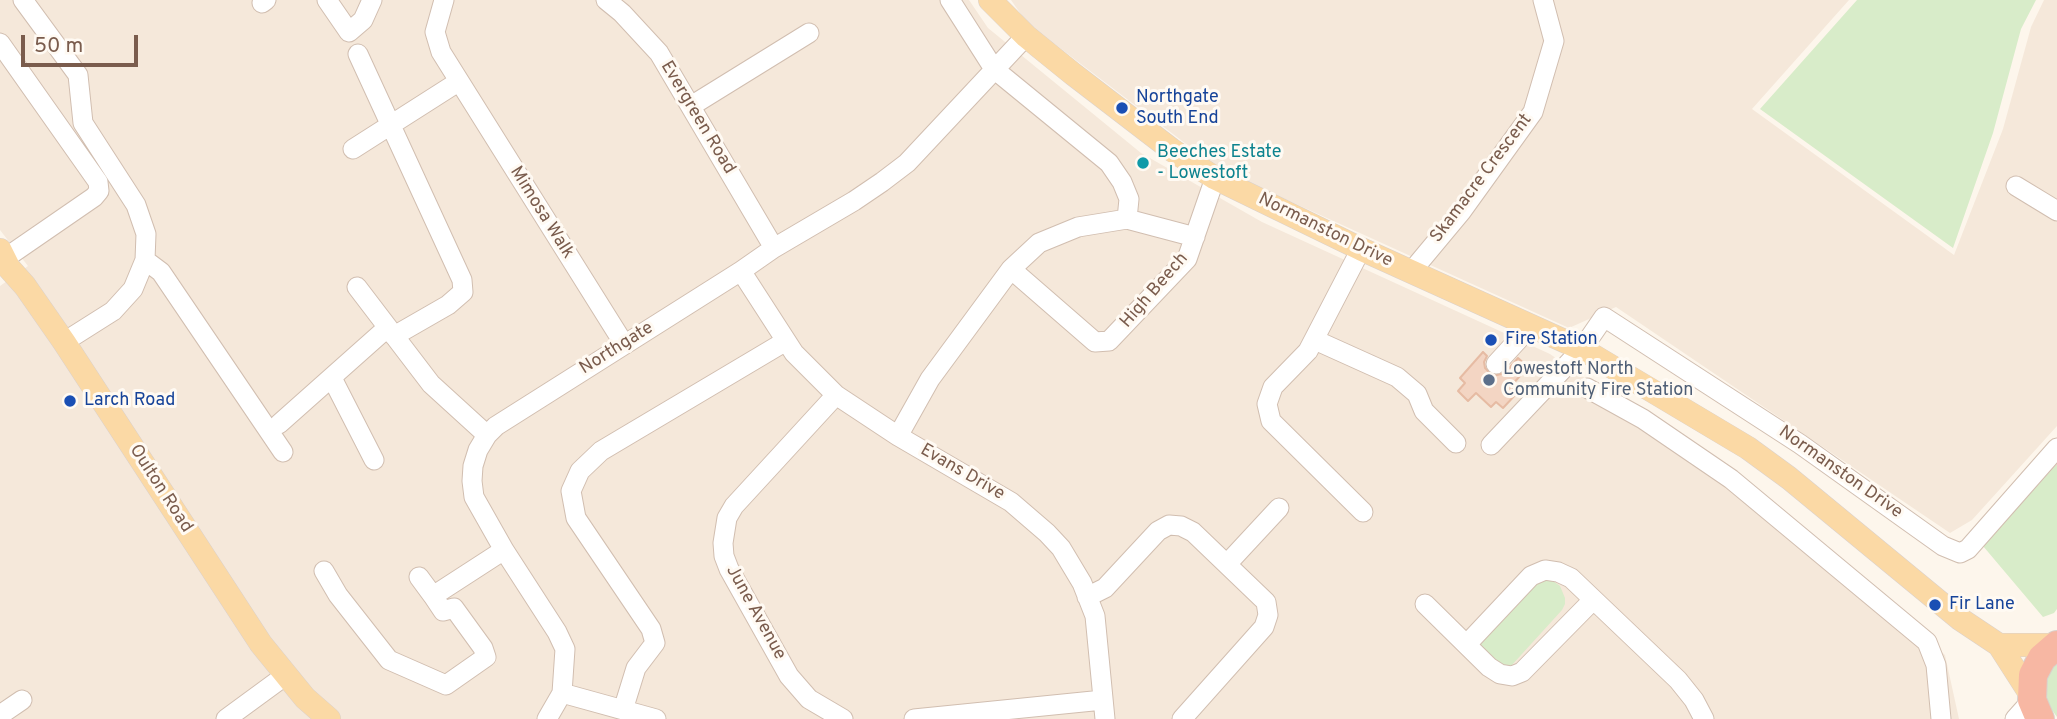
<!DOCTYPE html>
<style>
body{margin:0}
#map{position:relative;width:2057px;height:719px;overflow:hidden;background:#fdf6ec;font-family:Overpass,sans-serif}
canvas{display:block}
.scale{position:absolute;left:21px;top:35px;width:117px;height:32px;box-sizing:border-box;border:4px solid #7a5c4d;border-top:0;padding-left:9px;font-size:21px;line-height:24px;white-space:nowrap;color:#7a5c4d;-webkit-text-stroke:5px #fffaf3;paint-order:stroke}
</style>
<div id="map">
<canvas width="2057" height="719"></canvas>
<div class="scale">50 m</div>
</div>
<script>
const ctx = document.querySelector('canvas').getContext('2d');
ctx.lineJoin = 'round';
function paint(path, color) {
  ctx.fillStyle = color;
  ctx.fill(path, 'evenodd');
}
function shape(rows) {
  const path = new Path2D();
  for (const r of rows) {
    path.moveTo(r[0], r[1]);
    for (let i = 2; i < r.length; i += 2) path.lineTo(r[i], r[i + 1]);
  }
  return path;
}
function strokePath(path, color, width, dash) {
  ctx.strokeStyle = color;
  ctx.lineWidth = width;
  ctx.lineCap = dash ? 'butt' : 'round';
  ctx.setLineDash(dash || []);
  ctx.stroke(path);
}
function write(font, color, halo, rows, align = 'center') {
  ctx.font = font + ' Overpass,sans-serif';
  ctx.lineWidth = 6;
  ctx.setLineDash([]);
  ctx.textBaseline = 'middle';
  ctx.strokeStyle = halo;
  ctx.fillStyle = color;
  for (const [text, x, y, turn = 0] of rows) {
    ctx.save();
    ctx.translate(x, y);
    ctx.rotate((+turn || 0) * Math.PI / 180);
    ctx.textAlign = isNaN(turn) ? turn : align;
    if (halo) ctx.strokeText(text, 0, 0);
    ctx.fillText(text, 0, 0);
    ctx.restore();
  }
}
const residential = shape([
 [0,0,969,0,988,28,1141,153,1262,222,1550,354,1783,515,1945,655,1959,719,0,719,0,286,28,266,0,230],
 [1011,0,1849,0,1752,109,1954,255,2003,129,2031,27,2044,0,2057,0,2057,426,1972,520,1950,533,1616,307,1569,328,1219,169,1027,23]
]);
const green = shape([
 [1857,0,2036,0,2021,29,1993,133,1953,248,1760,109],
 [2057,464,2057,609,2054,613,2043,617,1983,546],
 [1539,579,1553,581,1560,586,1565,598,1565,604,1562,610,1511,666,1505,668,1481,651,1480,644],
 [2057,661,2057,717,2047,703,2045,691,2046,678]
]);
const building = shape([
 [1483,352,1487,356,1484,362,1485,368,1493,376,1505,373,1518,358,1528,367,1511,386,1518,392,1503,408,1496,402,1491,407,1476,393,1468,401,1458,391,1465,383,1460,378,1483,352]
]);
const minor = shape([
 [23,0,78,75,83,123,136,205,146,234,145,260,133,289,113,311,64,342],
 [327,0,349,32,363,20,372,0],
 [444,0,435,32,441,52,624,344],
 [606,0,622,13,659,53,774,248],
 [950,0,994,69,1109,163,1122,182,1129,199,1127,219],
 [262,3,266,0],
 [0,43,98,182,99,191,94,197,4,259],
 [358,54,462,280,463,292,448,305,394,336],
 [691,106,809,33],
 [353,149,458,82],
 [2016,186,2057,211],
 [1361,249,1308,351,1273,387,1267,404,1271,421,1363,512],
 [145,260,161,272,283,452],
 [1011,269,1095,342,1109,341,1187,259,1215,178],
 [741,271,794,353,836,395,898,436,1011,502,1047,533,1061,548,1082,583,1095,616,1105,719],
 [1411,272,1461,212,1533,112,1554,41,1543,0],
 [357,287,431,384,487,435],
 [1315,340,1397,377,1417,394,1424,411,1456,443],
 [1496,364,1518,340,1525,323],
 [332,378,374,460],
 [1587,388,1643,419,1731,479,1927,642,1936,665,1941,719],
 [836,395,734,506,727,518,723,543,724,556,729,569,789,676,809,699,843,719],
 [279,424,387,328],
 [898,436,930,379,1011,269,1039,243,1078,227,1127,219,1195,237],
 [1491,445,1582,349,1604,317,1800,444,1943,546,1960,553,1968,549,2057,448],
 [1227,564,1279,508],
 [324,571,338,595,389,660,446,685,486,657,483,648,454,608,443,611,433,596],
 [419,577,433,596,504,550],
 [1087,597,1105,588,1158,531,1169,525,1181,526,1193,532,1266,602,1268,615,1264,627,1182,719],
 [1425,604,1489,667,1500,674,1512,676,1522,672,1593,600],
 [1467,644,1531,576,1545,570,1558,572,1571,578,1678,680,1694,700,1704,719],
 [562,693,656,719],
 [623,710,636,668,655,643,651,629,576,518,571,491,580,471,601,451,786,341],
 [0,715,22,700],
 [226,719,286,675],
 [547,719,562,693,565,649,557,632,504,550,474,497,472,481,473,466,478,450,487,435,496,426,741,271,774,248,854,201,882,182,907,163,1026,36],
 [914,719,1103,700],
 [2015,719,2032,700]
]);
const major = shape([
 [990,0,1026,36,1073,74,1172,150,1215,178,1361,249,1582,349,1748,448,1789,478,1960,619,1999,645,2031,695],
 [0,250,9,268,25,286,64,342,261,644,305,698,329,719],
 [1999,645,2056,645]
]);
const highway = shape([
 [2040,719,2032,700,2033,675,2042,658,2057,645]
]);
const markers = [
 [1122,108,7,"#1a4fb4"],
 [1143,163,7,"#0f9aa8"],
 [1491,340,7,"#1a4fb4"],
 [1489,380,7,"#5c6f8a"],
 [70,401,7,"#1a4fb4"],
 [1935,605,7,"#1a4fb4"]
];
const transitNames = [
 ["Northgate",1136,98],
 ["South End",1136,119],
 ["Fire Station",1505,340],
 ["Larch Road",84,401],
 ["Fir Lane",1949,605]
];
const streetNames = [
 ["Evergreen Road",697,118,59],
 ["Skamacre Crescent",1482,179,-53],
 ["Mimosa Walk",541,213,58],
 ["Normanston Drive",1325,231,26],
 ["High Beech",1155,291,-49],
 ["Northgate",617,349,-32],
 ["Evans Drive",962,473,30],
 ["Normanston Drive",1840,473,35],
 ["Oulton Road",160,489,57],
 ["June Avenue",755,613,61]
];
const cultureNames = [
 ["Beeches Estate",1157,153],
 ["- Lowestoft",1157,174]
];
const serviceNames = [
 ["Lowestoft North",1503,370],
 ["Community Fire Station",1503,391]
];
paint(residential, '#f5e8da');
paint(green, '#d8ecc9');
paint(building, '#f3d5c3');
strokePath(building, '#e6bba3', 2);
strokePath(minor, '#d1beb0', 21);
strokePath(major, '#dad1cd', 24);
strokePath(highway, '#dad1cd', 30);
strokePath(minor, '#fff', 19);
strokePath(major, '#fbd9a5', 23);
strokePath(highway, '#f7b7a3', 28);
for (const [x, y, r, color] of markers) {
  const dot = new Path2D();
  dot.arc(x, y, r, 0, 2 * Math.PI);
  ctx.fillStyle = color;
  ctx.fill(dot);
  strokePath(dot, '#fffaf3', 2.5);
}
write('18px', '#164399', '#fffaf3', transitNames, 'left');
write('18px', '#7a5c4d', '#fffaf3', streetNames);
write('18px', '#0d838f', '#fffaf3', cultureNames, 'left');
write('18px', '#4e5e75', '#fffaf3', serviceNames, 'left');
</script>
